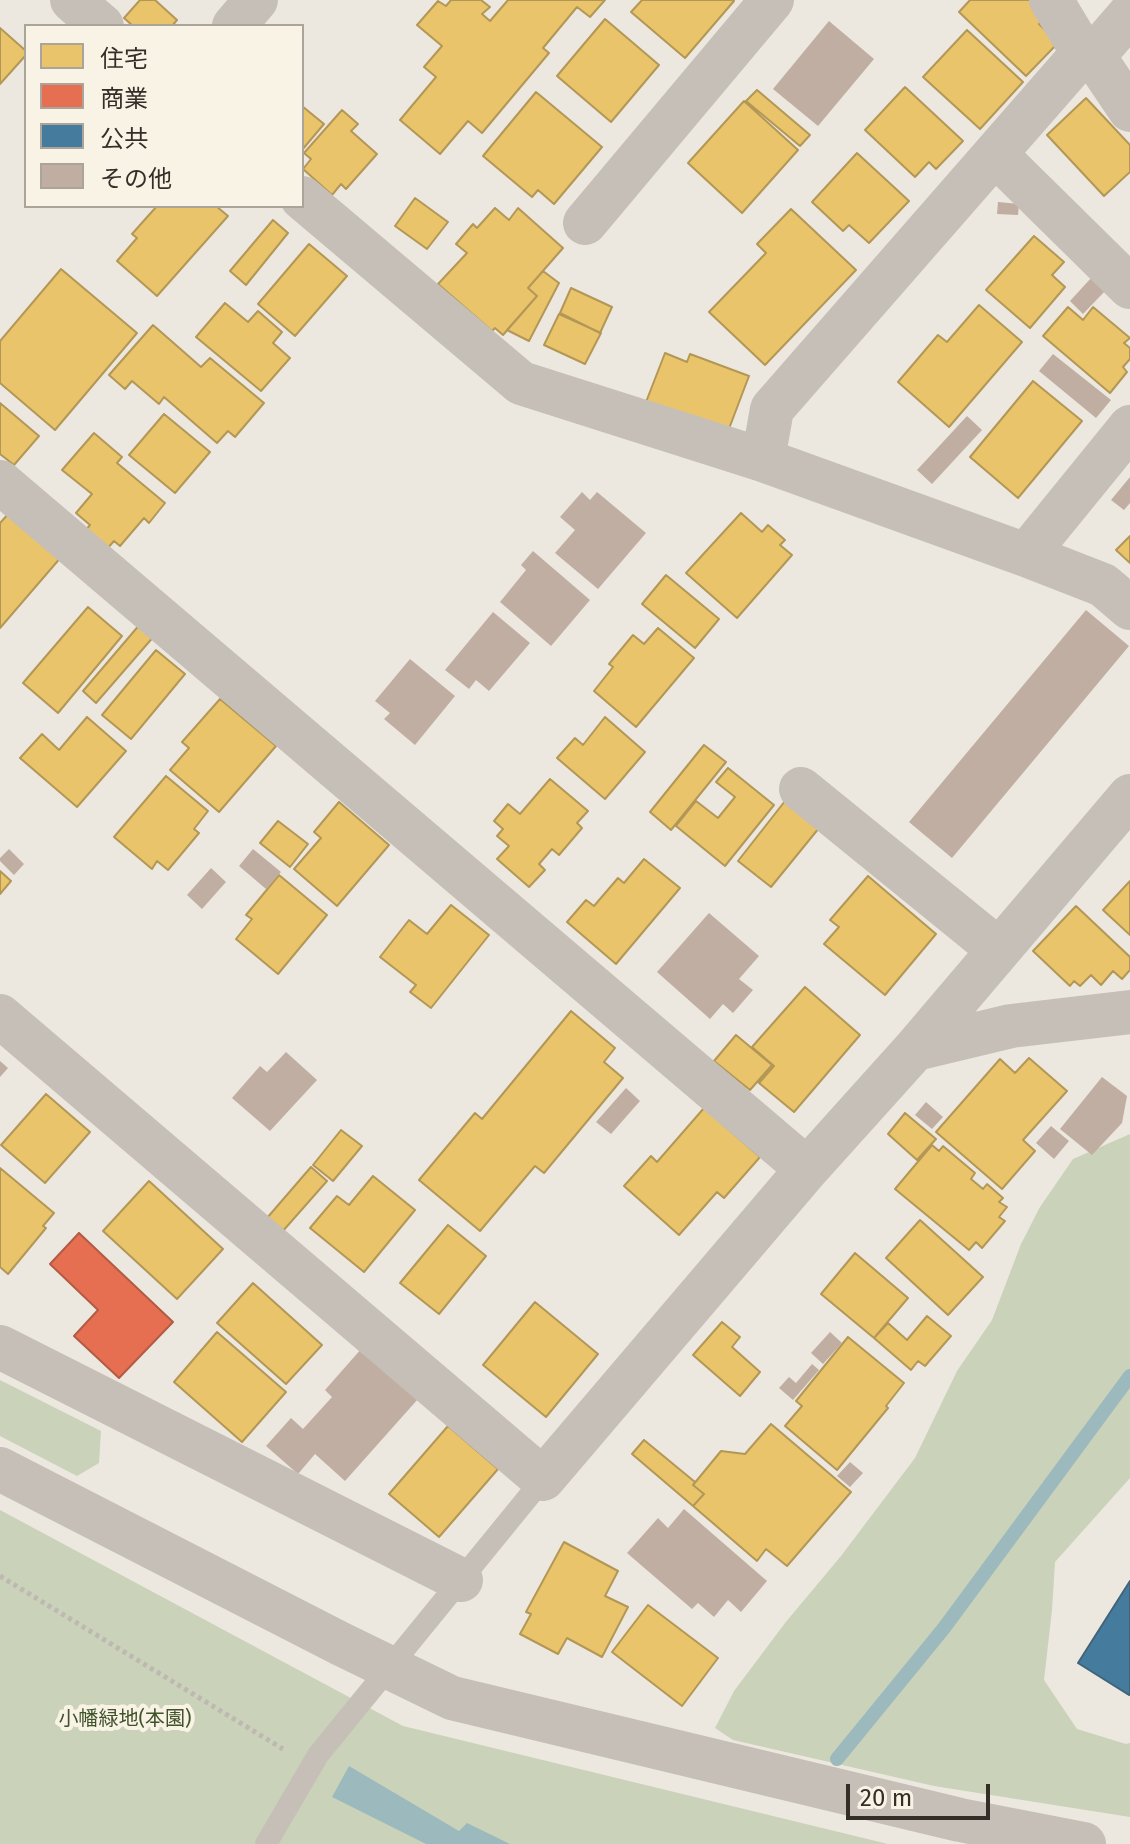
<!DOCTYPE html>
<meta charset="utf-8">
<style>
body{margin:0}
#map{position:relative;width:1130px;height:1844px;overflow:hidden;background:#ece8df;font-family:"Fira Sans","Noto Sans JP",sans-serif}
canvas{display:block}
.legend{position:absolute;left:24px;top:24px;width:280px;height:184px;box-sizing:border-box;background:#f9f3e6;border:2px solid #aba49a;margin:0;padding:10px 14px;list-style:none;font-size:24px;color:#352d27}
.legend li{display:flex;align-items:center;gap:16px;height:40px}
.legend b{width:40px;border:2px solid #aba49a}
.scale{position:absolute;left:846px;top:1784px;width:144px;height:36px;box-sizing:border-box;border:4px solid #352d27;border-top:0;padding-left:10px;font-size:24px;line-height:28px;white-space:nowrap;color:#352d27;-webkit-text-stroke:6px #f9f3e6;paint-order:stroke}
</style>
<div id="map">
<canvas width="1130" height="1844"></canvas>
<ul class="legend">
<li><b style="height:22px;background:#e9c46a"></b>住宅</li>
<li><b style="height:22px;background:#e76f51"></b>商業</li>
<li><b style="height:22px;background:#457b9d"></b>公共</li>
<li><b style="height:22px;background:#bfaea1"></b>その他</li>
</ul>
<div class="scale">20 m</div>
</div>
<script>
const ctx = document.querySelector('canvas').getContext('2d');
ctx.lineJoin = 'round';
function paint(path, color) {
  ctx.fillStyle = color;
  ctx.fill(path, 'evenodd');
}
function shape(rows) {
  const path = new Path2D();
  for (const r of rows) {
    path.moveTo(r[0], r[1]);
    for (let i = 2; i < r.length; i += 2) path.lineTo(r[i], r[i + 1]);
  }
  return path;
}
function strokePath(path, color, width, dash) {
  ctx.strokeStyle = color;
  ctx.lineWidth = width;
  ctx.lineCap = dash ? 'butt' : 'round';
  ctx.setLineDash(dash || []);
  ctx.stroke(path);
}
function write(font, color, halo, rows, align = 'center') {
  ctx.font = font + ' "Fira Sans","Noto Sans JP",sans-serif';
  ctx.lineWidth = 8;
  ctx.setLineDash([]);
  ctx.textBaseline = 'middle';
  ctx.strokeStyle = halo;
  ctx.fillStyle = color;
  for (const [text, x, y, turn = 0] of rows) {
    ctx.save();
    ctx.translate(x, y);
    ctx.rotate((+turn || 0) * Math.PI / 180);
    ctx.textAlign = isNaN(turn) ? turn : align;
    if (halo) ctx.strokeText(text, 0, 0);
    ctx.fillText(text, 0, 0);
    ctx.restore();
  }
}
const green = shape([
 [1130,1134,1130,1478,1055,1562,1052,1610,1044,1680,1077,1729,1126,1744,1130,1743,1130,1817,934,1786,733,1740,715,1728,734,1691,785,1623,841,1556,915,1458,957,1371,992,1320,1021,1244,1040,1207,1073,1159],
 [0,1380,101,1431,99,1463,77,1476,0,1436],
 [0,1510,403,1726,888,1844,0,1844]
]);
const water = shape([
 [349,1766,459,1831,467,1823,510,1844,426,1844,332,1797]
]);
const homes = shape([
 [140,0,155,0,177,20,172,26,133,26,124,18,140,0],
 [451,0,481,0,490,7,482,14,490,21,508,0,605,0,590,17,577,7,543,48,549,53,482,133,468,121,440,154,400,120,436,77,424,67,442,46,417,25,438,1,446,6,451,0],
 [642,0,733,0,734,1,685,58,631,12,642,0],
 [970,0,1030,0,1047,16,1039,24,1058,43,1026,76,959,12,970,0],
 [605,19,659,65,611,122,557,76,605,19],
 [0,28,26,51,26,55,0,84,0,28],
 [967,30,1023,82,980,129,923,77,967,30],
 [905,87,963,141,936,169,929,162,915,177,865,130,905,87],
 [757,90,810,135,800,146,746,101,757,90],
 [536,92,602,147,554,204,538,190,532,197,483,156,536,92],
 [1086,98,1130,145,1130,172,1104,196,1047,135,1086,98],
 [744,101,798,150,742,213,688,163,744,101],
 [302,106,324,124,302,150,302,106],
 [342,110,358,124,351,131,377,154,346,189,341,184,332,195,303,169,311,159,304,153,342,110],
 [857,153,909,201,869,243,849,225,843,231,812,202,857,153],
 [415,198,448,222,427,249,395,226,415,198],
 [157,206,216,206,228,216,157,296,117,261,137,238,132,234,157,206],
 [495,208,509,220,518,208,563,248,528,288,537,296,503,335,495,328,492,331,438,284,467,253,456,244,473,224,477,228,495,208],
 [791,209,856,270,765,365,709,312,766,253,757,244,791,209],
 [273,220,288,233,246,285,230,271,273,220],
 [1034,236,1064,262,1052,275,1065,287,1030,328,986,290,1034,236],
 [309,244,347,276,295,336,258,304,309,244],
 [61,269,137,333,55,430,0,383,0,341,61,269],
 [543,271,559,283,529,341,507,330,537,296,528,288,543,271],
 [571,288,612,307,600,333,560,313,571,288],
 [225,303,248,322,258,311,282,332,273,343,290,358,261,391,196,337,225,303],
 [979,305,1022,342,949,427,898,382,938,335,947,342,979,305],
 [1068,307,1083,320,1093,307,1130,338,1124,343,1130,348,1130,359,1123,367,1127,372,1110,393,1043,336,1068,307],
 [559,314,601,333,585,364,544,345,559,314],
 [153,325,201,367,210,358,264,403,235,437,228,431,217,443,164,397,159,404,132,381,125,389,109,375,153,325],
 [665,353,687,362,690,354,749,376,727,434,646,402,665,353],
 [1033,381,1082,421,1018,498,970,457,1033,381],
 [0,403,39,436,14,465,0,454,0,403],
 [164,414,210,452,175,493,129,455,164,414],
 [94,433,122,457,117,463,165,503,149,523,144,518,120,546,114,541,106,550,84,532,90,525,76,513,92,494,62,470,94,433],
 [10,512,62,556,0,628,0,523,10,512],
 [741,513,762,532,768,525,785,540,780,545,792,555,737,618,686,573,741,513],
 [1130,536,1130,563,1116,550,1130,536],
 [666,575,719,619,695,648,642,604,666,575],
 [88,607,122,636,58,713,23,683,88,607],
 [141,623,155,635,96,703,83,691,141,623],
 [658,628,694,658,636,727,594,691,613,667,609,664,633,635,644,644,658,628],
 [156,650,185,674,131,739,102,715,156,650],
 [220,699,276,746,219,812,170,770,189,748,182,742,220,699],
 [87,717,126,751,77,807,20,758,42,734,59,750,87,717],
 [605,717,645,752,605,799,557,758,575,738,583,745,605,717],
 [704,745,726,762,671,830,650,812,704,745],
 [728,768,774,805,725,866,676,826,696,801,718,818,735,797,716,782,728,768],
 [166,776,208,811,194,829,199,833,168,870,157,861,152,869,114,837,166,776],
 [550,779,588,811,577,823,582,828,559,855,552,849,539,864,545,870,529,887,497,859,509,846,497,836,503,829,494,821,508,804,520,814,550,779],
 [785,801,819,828,771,887,738,861,785,801],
 [339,802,389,845,337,906,294,869,321,838,314,832,339,802],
 [278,821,308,844,290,867,260,843,278,821],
 [644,859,680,888,616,964,567,922,586,900,594,906,618,878,624,883,644,859],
 [0,871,11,881,0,894,0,871],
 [279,875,327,915,278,974,236,939,252,919,246,915,279,875],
 [868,876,936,934,885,995,824,944,839,927,830,920,868,876],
 [1130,881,1130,935,1103,910,1130,881],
 [451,905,489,935,431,1008,410,992,416,985,380,957,409,920,427,934,451,905],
 [1076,906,1130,957,1130,970,1122,979,1113,971,1101,985,1091,975,1080,986,1074,981,1070,986,1033,951,1076,906],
 [805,987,860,1035,794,1112,759,1083,774,1066,752,1047,805,987],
 [571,1011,615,1048,604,1062,623,1078,544,1173,535,1166,480,1231,419,1180,475,1113,482,1119,571,1011],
 [736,1035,772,1065,750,1090,714,1061,736,1035],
 [1029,1058,1067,1091,1023,1140,1035,1151,1002,1189,936,1132,1000,1059,1015,1073,1029,1058],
 [46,1094,90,1132,45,1183,1,1145,46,1094],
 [704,1108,760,1157,724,1198,717,1192,679,1235,624,1186,651,1156,657,1162,704,1108],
 [905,1113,936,1139,917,1160,888,1134,905,1113],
 [341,1130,362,1146,333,1181,313,1165,341,1130],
 [932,1145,939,1151,943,1146,975,1173,971,1179,983,1189,987,1184,1003,1198,999,1202,1007,1207,999,1217,1005,1221,982,1248,976,1242,969,1250,895,1189,932,1145],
 [311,1167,327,1181,282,1232,267,1218,311,1167],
 [0,1168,54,1213,43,1226,46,1228,8,1274,0,1267,0,1168],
 [373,1176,415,1210,364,1272,310,1228,337,1196,349,1205,373,1176],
 [149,1181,223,1249,177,1299,103,1231,149,1181],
 [920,1220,983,1277,948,1315,886,1258,920,1220],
 [448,1225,486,1256,439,1314,400,1283,448,1225],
 [855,1253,908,1298,874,1338,821,1294,855,1253],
 [253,1283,322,1345,286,1384,217,1323,253,1283],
 [535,1302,598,1354,546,1417,483,1365,535,1302],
 [927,1316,951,1336,925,1366,918,1361,911,1370,874,1338,888,1323,907,1340,927,1316],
 [722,1322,740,1337,732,1347,760,1372,740,1396,693,1355,722,1322],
 [217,1332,286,1392,242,1442,174,1382,217,1332],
 [848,1337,904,1383,886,1406,888,1408,837,1470,785,1426,802,1406,796,1401,848,1337],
 [771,1424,851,1492,787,1566,766,1549,757,1561,693,1506,704,1494,693,1485,721,1451,745,1454,771,1424],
 [448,1426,498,1469,439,1537,389,1494,448,1426],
 [644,1440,695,1482,693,1485,704,1494,693,1506,632,1454,644,1440],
 [564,1542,618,1571,605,1596,628,1607,602,1657,567,1638,558,1654,520,1634,531,1614,526,1612,564,1542],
 [648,1605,718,1658,682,1706,612,1652,648,1605]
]);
const shops = shape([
 [79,1233,173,1322,119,1378,74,1336,98,1310,50,1264,79,1233]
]);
const public = shape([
 [1130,1581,1130,1693,1129,1695,1078,1663,1130,1581]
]);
const stream = shape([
 [837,1759,944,1628,1130,1376]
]);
const building = shape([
 [829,21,874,59,818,126,773,89],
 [998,202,1019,204,1018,215,997,214],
 [1092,277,1106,290,1083,314,1070,301],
 [1053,354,1111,400,1096,418,1039,371],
 [967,416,982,430,932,484,917,470],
 [1130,477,1130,503,1124,510,1111,500],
 [582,492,590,500,597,492,646,533,598,589,555,553,575,530,560,517],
 [533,551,590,600,551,646,500,602,526,570,521,565],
 [1086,610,1129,646,952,858,909,822],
 [493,612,530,643,489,691,476,680,469,689,445,670],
 [410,659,455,696,415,745,384,719,390,713,375,701],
 [9,849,24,864,14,875,0,861,0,858],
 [253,849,281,872,266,889,239,866],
 [211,868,226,882,202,909,187,895],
 [709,913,759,956,739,979,753,990,733,1013,723,1004,710,1019,657,972],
 [286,1052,317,1080,270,1131,232,1098,260,1066,267,1072],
 [0,1061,8,1068,0,1077],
 [1102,1077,1127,1096,1122,1123,1092,1155,1060,1129],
 [626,1088,640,1101,611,1134,596,1122],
 [926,1102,943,1117,932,1129,915,1115],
 [1051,1126,1069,1141,1054,1159,1036,1143],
 [830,1332,842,1343,823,1364,811,1353],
 [362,1348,418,1399,345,1481,315,1454,298,1474,266,1446,291,1418,303,1429,332,1397,325,1390],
 [812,1364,819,1370,793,1400,779,1388,789,1377,796,1383],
 [850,1462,863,1473,850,1487,837,1476],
 [684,1509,767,1581,741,1612,728,1600,714,1617,698,1603,692,1609,627,1553,658,1518,668,1528]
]);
const path = shape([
 [0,1576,283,1749]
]);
const service = shape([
 [266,1844,318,1755,543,1479]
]);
const minor = shape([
 [72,0,102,26],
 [234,26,256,0],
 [1083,53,1101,67,1130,110],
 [1091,59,1130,14],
 [996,155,1130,287],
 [302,198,521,383,763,460,1026,555,1103,585,1130,608],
 [585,223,772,0],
 [763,460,772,409,1083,53,1051,0],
 [0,482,807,1169],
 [1026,555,1130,427],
 [801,789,999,950],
 [0,1016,543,1479,807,1169,915,1049,1130,796],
 [915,1049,1011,1026,1130,1012],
 [0,1347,461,1580],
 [0,1469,341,1644,452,1698,960,1820,1084,1844]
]);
const parkNames = [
 ["小幡緑地(本園)",125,1719]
];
paint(green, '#cad2b9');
paint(water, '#9cbabd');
paint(homes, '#e9c46a');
strokePath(homes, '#b39756', 2);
paint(shops, '#e76f51');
strokePath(shops, '#b25b44', 2);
paint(public, '#457b9d');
strokePath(public, '#40647a', 2);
strokePath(stream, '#9cbabd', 14);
paint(building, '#bfaea1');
strokePath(path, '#bdb8b1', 5, [4, 4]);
strokePath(service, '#c5bfb8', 22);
strokePath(minor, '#c5bfb8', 44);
write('20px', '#40532b', '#f9f3e6', parkNames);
</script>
